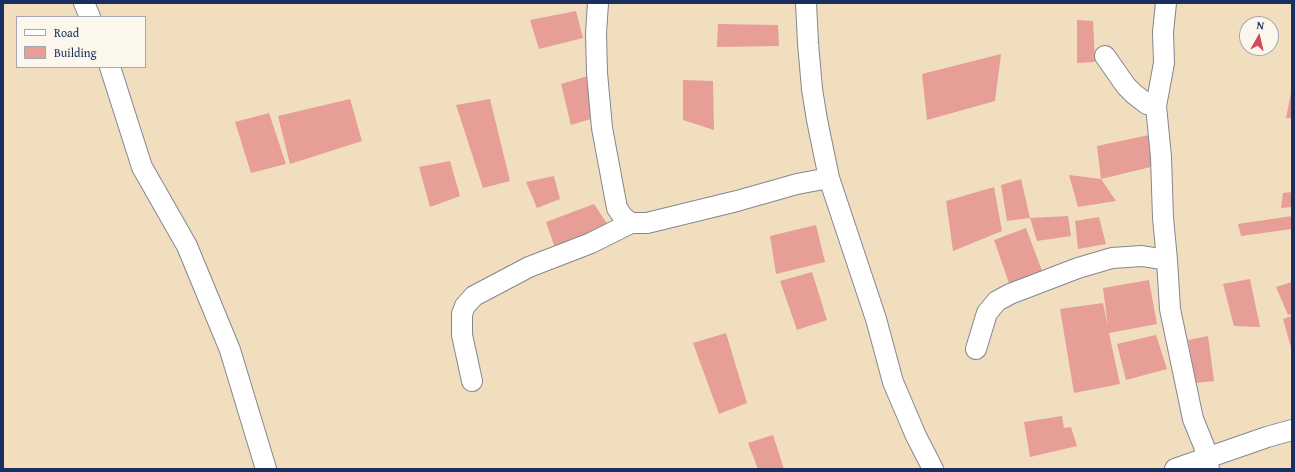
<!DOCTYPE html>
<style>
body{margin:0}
#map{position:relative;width:1295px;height:472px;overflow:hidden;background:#f1debf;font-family:"Gentium Book Plus",serif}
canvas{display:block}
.frame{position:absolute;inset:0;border:4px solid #1b2f5e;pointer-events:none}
.legend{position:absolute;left:16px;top:16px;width:130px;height:52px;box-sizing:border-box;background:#fbf7ec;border:1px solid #a1a7b3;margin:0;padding:5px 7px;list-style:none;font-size:12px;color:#1b2f5e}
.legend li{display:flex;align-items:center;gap:8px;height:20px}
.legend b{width:20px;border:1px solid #a1a7b3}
.north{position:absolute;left:1239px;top:16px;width:40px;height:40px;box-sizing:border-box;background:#fbf7ec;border:1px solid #a1a7b3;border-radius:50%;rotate:8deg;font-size:11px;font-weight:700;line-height:16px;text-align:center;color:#1b2f5e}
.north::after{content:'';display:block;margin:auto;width:14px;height:18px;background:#d1495b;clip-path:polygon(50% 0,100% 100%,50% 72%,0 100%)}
</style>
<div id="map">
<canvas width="1295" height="472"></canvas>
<div class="frame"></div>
<ul class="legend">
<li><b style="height:5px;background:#fff"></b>Road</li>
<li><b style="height:11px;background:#e69e97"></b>Building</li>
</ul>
<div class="north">N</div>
</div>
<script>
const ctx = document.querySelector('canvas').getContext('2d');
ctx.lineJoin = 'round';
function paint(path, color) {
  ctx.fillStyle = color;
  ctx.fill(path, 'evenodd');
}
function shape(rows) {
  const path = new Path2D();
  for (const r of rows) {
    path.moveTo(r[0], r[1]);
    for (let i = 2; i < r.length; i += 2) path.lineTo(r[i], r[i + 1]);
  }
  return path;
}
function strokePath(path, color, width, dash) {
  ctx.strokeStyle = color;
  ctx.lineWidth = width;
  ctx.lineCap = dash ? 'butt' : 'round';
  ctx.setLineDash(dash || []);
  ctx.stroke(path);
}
const building = shape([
 [576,11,583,38,539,49,530,20],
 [1077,20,1093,21,1095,62,1077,63],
 [718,24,778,25,779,46,717,47],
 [1001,54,995,101,927,120,922,74],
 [588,76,594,118,571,125,561,84],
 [683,80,713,81,714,130,683,120],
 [1291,93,1292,118,1286,118],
 [350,99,362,141,290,164,278,116],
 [490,99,510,181,483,188,456,105],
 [269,113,286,164,251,173,235,122],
 [1149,135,1155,166,1101,179,1116,201,1078,207,1069,175,1101,179,1097,146],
 [450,161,460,196,430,207,419,167],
 [554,176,560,199,537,208,526,182],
 [1021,179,1030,218,1007,221,1001,185],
 [994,187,1002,231,953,251,946,201],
 [1292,192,1292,207,1281,208,1283,193],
 [594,204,610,228,556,251,546,222],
 [1068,216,1071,236,1037,241,1030,218],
 [1292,216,1292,229,1241,236,1238,224],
 [1099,217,1106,244,1078,249,1075,221],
 [816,225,825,262,776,274,770,236],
 [1026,228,1044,276,1011,289,994,240],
 [812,272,827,320,797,330,780,281],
 [1250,279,1260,327,1234,326,1223,284],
 [1149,280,1157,324,1109,333,1120,384,1074,393,1060,309,1103,303,1108,327,1103,288],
 [1292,282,1292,314,1288,315,1276,287],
 [1292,316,1292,351,1283,319],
 [726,333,747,403,719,414,693,343],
 [1156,335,1167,369,1126,380,1117,344],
 [1208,336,1214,381,1196,383,1188,340],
 [1062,416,1064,428,1071,427,1077,446,1030,457,1024,422],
 [773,435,784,469,758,469,748,443]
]);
const minor = shape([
 [84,3,90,17],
 [598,3,596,33,597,73,602,128,617,208,623,217,631,223],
 [806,3,808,43,812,89,817,120,829,178,876,319,893,382,916,436,933,469],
 [1166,3,1163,32,1164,63,1156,106,1161,157,1163,218,1167,260,1170,309,1193,419,1204,446,1209,469],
 [1105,56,1126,86,1134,94,1147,104,1156,106],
 [110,67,142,167,187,246,230,350,266,469],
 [976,349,987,313,997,301,1010,294,1078,268,1112,258,1142,256,1167,260],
 [472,381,462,335,462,314,465,306,474,296,529,267,591,243,631,223,647,223,737,201,797,184,829,178],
 [1175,469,1267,437,1292,430]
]);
paint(building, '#e69e97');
strokePath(minor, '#86868e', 22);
strokePath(minor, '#fff', 20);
</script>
